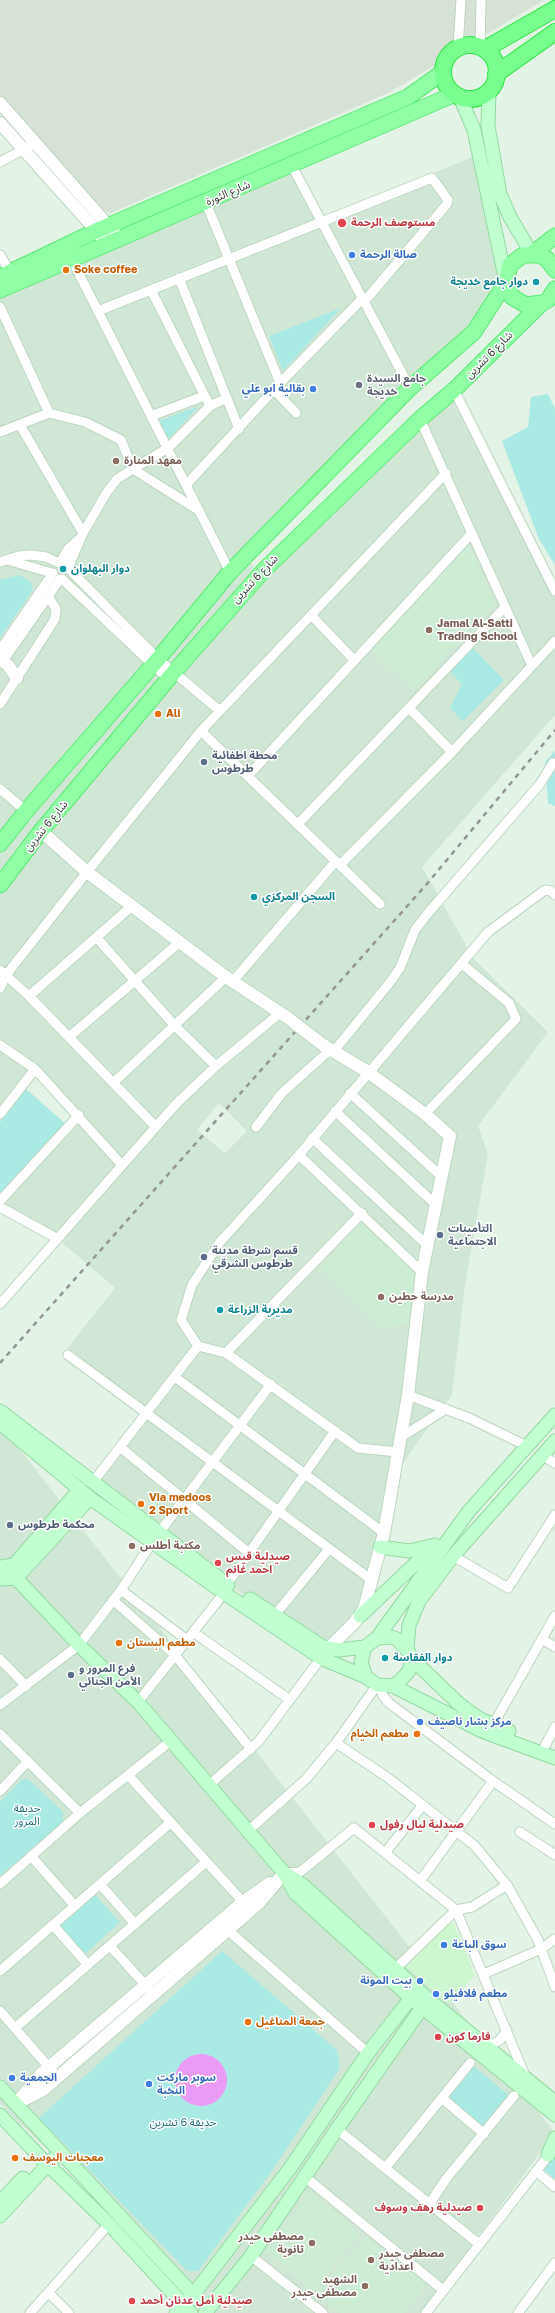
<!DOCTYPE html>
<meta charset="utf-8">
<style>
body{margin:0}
canvas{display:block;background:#e3f3e6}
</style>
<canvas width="555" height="2313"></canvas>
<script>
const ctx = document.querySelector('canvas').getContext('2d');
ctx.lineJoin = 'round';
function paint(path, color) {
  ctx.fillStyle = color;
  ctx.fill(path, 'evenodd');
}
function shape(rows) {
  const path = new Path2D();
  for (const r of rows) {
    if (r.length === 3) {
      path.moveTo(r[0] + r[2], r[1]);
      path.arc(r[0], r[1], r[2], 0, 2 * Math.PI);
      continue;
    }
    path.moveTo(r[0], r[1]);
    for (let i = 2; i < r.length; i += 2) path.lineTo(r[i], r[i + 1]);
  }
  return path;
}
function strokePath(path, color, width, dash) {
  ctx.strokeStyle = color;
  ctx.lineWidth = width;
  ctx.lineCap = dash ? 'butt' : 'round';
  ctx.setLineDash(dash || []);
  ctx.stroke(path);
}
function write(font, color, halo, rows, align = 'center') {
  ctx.font = font + ' "Golos Text","Noto Sans Arabic",sans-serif';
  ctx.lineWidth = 3;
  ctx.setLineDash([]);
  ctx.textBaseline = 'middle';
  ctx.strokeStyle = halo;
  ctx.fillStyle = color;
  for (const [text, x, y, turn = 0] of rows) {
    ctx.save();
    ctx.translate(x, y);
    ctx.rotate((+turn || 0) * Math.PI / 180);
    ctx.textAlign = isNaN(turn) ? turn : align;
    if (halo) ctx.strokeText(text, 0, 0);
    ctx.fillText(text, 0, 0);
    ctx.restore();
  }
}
const residential = shape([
 [479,154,506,282,489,310,247,555,261,581,454,390,555,591,555,715,422,867,474,959,548,1032,478,1126,488,1154,465,1285,452,1395,394,1475,367,1602,323,1647,227,1584,93,1482,147,1412,66,1350,115,1288,58,1239,4,1206,76,1116,30,1067,0,1109,0,287,292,166,321,221],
 [219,1103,247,1131,225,1153,197,1130],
 [0,1424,555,2133,421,2313,209,2313,170,2270,0,2104]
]);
const commercial = shape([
 [447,1922,454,1924,475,1975,449,2004,405,1966]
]);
const industrial = shape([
 [0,0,544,0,390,92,111,213,103,210,0,96]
]);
const education = shape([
 [468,545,495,602,414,691,371,650],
 [359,1221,415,1271,409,1324,382,1328,321,1269],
 [310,2191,359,2234,314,2292,266,2251],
 [366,2237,426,2284,405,2313,339,2313,316,2294]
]);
const green = shape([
 [341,308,283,371,269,336],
 [548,394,555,409,555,565,539,539,502,441,528,427,531,397],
 [199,406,168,439,159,421],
 [19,575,30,581,33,590,0,638,0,580],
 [473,648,504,680,463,721,450,708,462,684,449,671],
 [555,751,555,806,548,803,545,762],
 [26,1089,67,1125,0,1199,0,1122],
 [28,1779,63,1812,63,1822,0,1876,0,1802,21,1780],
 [93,1893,120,1922,85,1954,58,1925],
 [222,1951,337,2050,340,2068,274,2168,198,2271,187,2271,39,2118],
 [472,2065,510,2096,485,2127,447,2097],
 [555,2152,555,2179,542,2168]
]);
const water = shape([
 [201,2080,26]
]);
const minor = shape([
 [480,47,481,0],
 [458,48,461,0],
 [0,162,35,143],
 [292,166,410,388],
 [206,203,280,383],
 [0,255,10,272],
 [71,258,230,572],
 [179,278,239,429],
 [151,290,210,406],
 [0,307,49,413],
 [98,311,432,178,448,200,447,204,364,302],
 [274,390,296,413],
 [454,390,555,591],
 [151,416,204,396],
 [420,419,532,666],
 [20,425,83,533],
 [0,432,49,413,85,422,121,440,133,469,168,448,210,406,227,398],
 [186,485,280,383,362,299],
 [7,560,52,573],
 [0,562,18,556,32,555,46,557,59,563],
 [60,563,68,549,79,539],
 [68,568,83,533,107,492,117,479,133,469,198,510],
 [69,569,158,659,219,710],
 [62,579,168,679],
 [311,615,354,660],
 [0,650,53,573],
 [3,661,60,579],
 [0,704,55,619,56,609,48,596],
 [409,708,452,752],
 [201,731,380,904],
 [248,776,472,533],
 [0,789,26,811],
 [298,824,505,607],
 [340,865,452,752,555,641],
 [96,937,175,1026,216,1066],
 [0,970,29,996,156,1127],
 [233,981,336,861],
 [0,988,6,975,87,872,201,731,446,473],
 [29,996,132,906],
 [69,1037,180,942],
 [0,1045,35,1069,122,1165],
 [334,1051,391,981,400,968,415,930,429,912,540,784,553,763],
 [113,1083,226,977],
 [350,1093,442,1177],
 [335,1111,436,1205],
 [0,1114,35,1069],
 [425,1114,516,1019,509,1003,462,964],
 [256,1127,282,1093,331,1049],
 [312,1138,428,1246],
 [299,1155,422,1272],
 [0,1201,79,1115],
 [0,1207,56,1238],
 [0,1304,176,1104,216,1066,280,1013],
 [226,1353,362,1213],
 [68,1355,373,1581],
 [175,1377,384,1533],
 [408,1395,469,1418,527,1446],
 [401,1437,446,1409],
 [120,1447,249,1553],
 [398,1452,358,1448,226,1353,198,1346,181,1320,192,1285,220,1242,299,1155,488,932,545,890,551,891,555,895],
 [543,1456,555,1463],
 [93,1482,198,1346],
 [159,1533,271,1384],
 [453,1556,508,1588,555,1515],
 [227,1584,335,1431],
 [121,1590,187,1640],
 [113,1600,175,1655,251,1749],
 [274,1616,329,1549],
 [193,1632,290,1700],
 [542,1639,555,1647],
 [0,1659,26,1686],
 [380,1686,383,1696,389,1703,493,1781,555,1824],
 [138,1702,224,1593],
 [0,1705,79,1645,121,1590,153,1541],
 [493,1725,555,1616],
 [0,1734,80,1813],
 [336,1743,387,1777,475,1846,507,1885],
 [545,1746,555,1727],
 [128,1775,243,1902],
 [208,1786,259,1741,321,1658],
 [0,1791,28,1761],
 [248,1831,306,1779,336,1743,377,1685],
 [520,1832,555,1855],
 [385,1853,422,1806],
 [31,1856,75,1906],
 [284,1873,300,1872,354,1828,456,1910,526,2078],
 [420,1881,493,1781],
 [0,1884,80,1813,172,1740],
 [100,1884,135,1924],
 [53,1925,88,1965],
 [223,1926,368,2053],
 [110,1946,149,1989],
 [395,1969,456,1910,472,1907,507,1885,538,1940,555,1987],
 [0,1971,170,1823],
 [484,1974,541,1949,555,1939],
 [0,2011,53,2072],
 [15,2028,206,1862],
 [487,2047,500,2040,507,2030],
 [442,2098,484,2134],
 [337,2129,479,2244],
 [386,2167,470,2063],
 [536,2171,555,2187],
 [304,2176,443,2290],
 [430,2203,446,2179,514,2096],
 [251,2256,323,2313],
 [49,2293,69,2313],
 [30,2313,109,2224],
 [426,2313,552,2151],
 [518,2313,555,2263]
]);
const tertiary = shape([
 [0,103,119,238],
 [0,123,102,237],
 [0,660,8,665,17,678],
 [41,831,87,872,226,977,288,1018],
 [323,1045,368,1072,425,1114,450,1136,422,1272,408,1395,384,1533,364,1609,354,1623,328,1649],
 [20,2099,42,2073,243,1902,270,1883],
 [16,2104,43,2090,259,1903,284,1873]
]);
const secondary = shape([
 [489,90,488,126,500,194,510,217,532,254],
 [460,97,474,130,506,282],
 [0,1411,228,1585],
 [0,1423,90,1498,224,1593,321,1658,366,1677],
 [380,1547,409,1551,435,1545],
 [14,1565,16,1578,79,1645,138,1702,284,1873,295,1893,411,1998,555,2115],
 [0,1567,14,1565,80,1489],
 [0,1579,16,1578,90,1498],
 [250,1599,323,1647,339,1650,365,1647],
 [360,1616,435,1545],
 [377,1638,391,1637,397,1639,409,1652,411,1664,409,1671,399,1682,393,1686,377,1685,366,1677,361,1662,365,1647,377,1638,469,1511,555,1415],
 [407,1648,409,1625,419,1601,453,1556,555,1441],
 [410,1657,458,1703,480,1719,509,1731],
 [393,1686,484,1732,555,1758],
 [286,1874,304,1886,428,1999,555,2102],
 [0,2087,198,2300],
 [0,2115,42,2159,109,2224,191,2313],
 [548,2155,555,2138],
 [0,2202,23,2178],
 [0,2216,53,2159],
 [176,2313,193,2295,291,2167,368,2053,418,1989],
 [205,2313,251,2256,337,2129,428,1999]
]);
const primary = shape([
 [532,254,555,236],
 [555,270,547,259,540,255,523,255,510,265,506,282,512,297,526,305,542,303,548,300,555,289],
 [0,277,96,231,408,97,443,72],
 [0,290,455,94],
 [0,844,26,811,158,659,230,572,410,388,474,332,506,282],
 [0,885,41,831,174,672,264,570,420,419,454,390,542,303]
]);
const trunk = shape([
 [470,72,27],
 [485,49,555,9],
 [496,74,555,32]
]);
const rail = shape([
 [0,1363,426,885,555,730]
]);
const tertiaryBridge = shape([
 [288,1018,323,1045]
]);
const markers = [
 [342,223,5,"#e0444e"],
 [352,255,4,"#3f7fe0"],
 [66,270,4,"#e8710a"],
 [536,282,4,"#0f9aa8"],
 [359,385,4,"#6b7280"],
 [313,389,4,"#3f7fe0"],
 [116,461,4,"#8d6e63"],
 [63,569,4,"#0f9aa8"],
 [429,630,4,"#8d6e63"],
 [158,714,4,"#e8710a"],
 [204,762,4,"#5c6f8a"],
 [254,897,4,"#0f9aa8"],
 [440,1235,4,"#5c6f8a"],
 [204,1257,4,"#5c6f8a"],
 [381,1297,4,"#8d6e63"],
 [220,1310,4,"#0f9aa8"],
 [141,1504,4,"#e8710a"],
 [10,1525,4,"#5c6f8a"],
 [132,1546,4,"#8d6e63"],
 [218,1563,4,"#e0444e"],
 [119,1643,4,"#e8710a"],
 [385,1658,4,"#0f9aa8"],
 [71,1675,4,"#5c6f8a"],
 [420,1722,4,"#3f7fe0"],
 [417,1734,4,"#e8710a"],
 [372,1825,4,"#e0444e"],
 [444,1945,4,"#3f7fe0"],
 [420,1981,4,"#3f7fe0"],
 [436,1994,4,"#3f7fe0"],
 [248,2022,4,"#e8710a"],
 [438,2037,4,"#e0444e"],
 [12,2078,4,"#3f7fe0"],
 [149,2084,4,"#3f7fe0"],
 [15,2158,4,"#e8710a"],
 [480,2208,4,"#e0444e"],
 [312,2243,4,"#8d6e63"],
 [371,2260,4,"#8d6e63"],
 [365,2286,4,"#8d6e63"],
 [132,2301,4,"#e0444e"]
];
const streetNames = [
 ["شارع الثورة",228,193,-23],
 ["شارع 6 تشرين",489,355,-45],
 ["شارع 6 تشرين",255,579,-47],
 ["شارع 6 تشرين",46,826,-51]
];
const healthNames = [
 ["مستوصف الرحمة",351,223],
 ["صيدلية قيس",226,1557],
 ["احمد غانم",226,1570],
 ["صيدلية ليال رفول",380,1825],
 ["فارما كون",446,2037],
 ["صيدلية رهف وسوف",472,2208,"right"],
 ["صيدلية أمل عدنان أحمد",140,2301]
];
const shopNames = [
 ["صالة الرحمة",360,255],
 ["بقالية ابو علي",305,389,"right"],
 ["مركز بشار ناصيف",428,1722],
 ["سوق الباعة",452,1945],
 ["بيت المونة",412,1981,"right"],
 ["مطعم فلافيلو",444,1994],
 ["الجمعية",20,2078],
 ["سوبر ماركت",157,2078],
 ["النخبة",157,2091]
];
const foodNames = [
 ["Soke coffee",74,270],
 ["Ali",166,714],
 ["Via medoos",149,1498],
 ["2 Sport",149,1511],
 ["مطعم البستان",127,1643],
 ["مطعم الخيام",409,1734,"right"],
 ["جمعة المناغيل",256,2022],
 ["معجنات اليوسف",23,2158]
];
const cultureNames = [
 ["دوار جامع خديجة",528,282,"right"],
 ["دوار البهلوان",71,569],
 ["السجن المركزي",262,897],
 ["مديرية الزراعة",228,1310],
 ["دوار الفقاسة",393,1658]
];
const worshipNames = [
 ["جامع السيدة",367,379],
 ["خديجة",367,392]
];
const educationNames = [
 ["معهد المنارة",124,461],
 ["Jamal Al-Satti",437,624],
 ["Trading School",437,637],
 ["مدرسة حطين",389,1297],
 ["مكتبة أطلس",140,1546],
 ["مصطفى حيدر",304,2237,"right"],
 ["ثانوية",304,2250,"right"],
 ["مصطفى حيدر",379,2254],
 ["اعدادية",379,2267],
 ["الشهيد",357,2280,"right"],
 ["مصطفى حيدر",357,2293,"right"]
];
const serviceNames = [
 ["محطة اطفائية",212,756],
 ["طرطوس",212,769],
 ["التأمينات",448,1229],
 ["الاجتماعية",448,1242],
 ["قسم شرطة مدينة",212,1251],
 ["طرطوس الشرقي",212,1264],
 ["محكمة طرطوس",18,1525],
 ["فرع المرور و",79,1669],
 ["الأمن الجنائي",79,1682]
];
const parkNames = [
 ["حديقة",27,1809],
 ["المرور",27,1822],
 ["حديقة 6 تشرين",183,2123]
];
paint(residential, '#d1e7d5');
paint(commercial, '#ccf7cf');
paint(industrial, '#d6e2d6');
paint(education, '#ccedd3');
paint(green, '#a9eae5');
paint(water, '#ea9bf4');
strokePath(minor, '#bdd7c0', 11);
strokePath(tertiary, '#bdd7c0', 14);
strokePath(secondary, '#92d9a1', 15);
strokePath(primary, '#5aea73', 17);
strokePath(trunk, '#2ae63f', 18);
strokePath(minor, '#fff', 9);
strokePath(tertiary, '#fff', 12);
strokePath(secondary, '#c1ffd0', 13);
strokePath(primary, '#90ffa5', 15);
strokePath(trunk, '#79ff8f', 16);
strokePath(rail, '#949494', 2.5, [5, 5]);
strokePath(tertiaryBridge, '#bdd7c0', 14, []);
strokePath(tertiaryBridge, '#fff', 12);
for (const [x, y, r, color] of markers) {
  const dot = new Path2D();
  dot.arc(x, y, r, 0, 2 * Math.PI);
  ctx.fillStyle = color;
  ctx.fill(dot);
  strokePath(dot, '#fff', 1.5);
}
write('11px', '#334535', '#fff', streetNames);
write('bold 11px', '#be3a42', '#fff', healthNames, 'left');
write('bold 11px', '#366cbe', '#fff', shopNames, 'left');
write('bold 11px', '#c56008', '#fff', foodNames, 'left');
write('bold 11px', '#0d838f', '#fff', cultureNames, 'left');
write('bold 11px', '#5b616d', '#fff', worshipNames, 'left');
write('bold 11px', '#785e54', '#fff', educationNames, 'left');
write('bold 11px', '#4e5e75', '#fff', serviceNames, 'left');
write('11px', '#247179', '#fff', parkNames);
</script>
